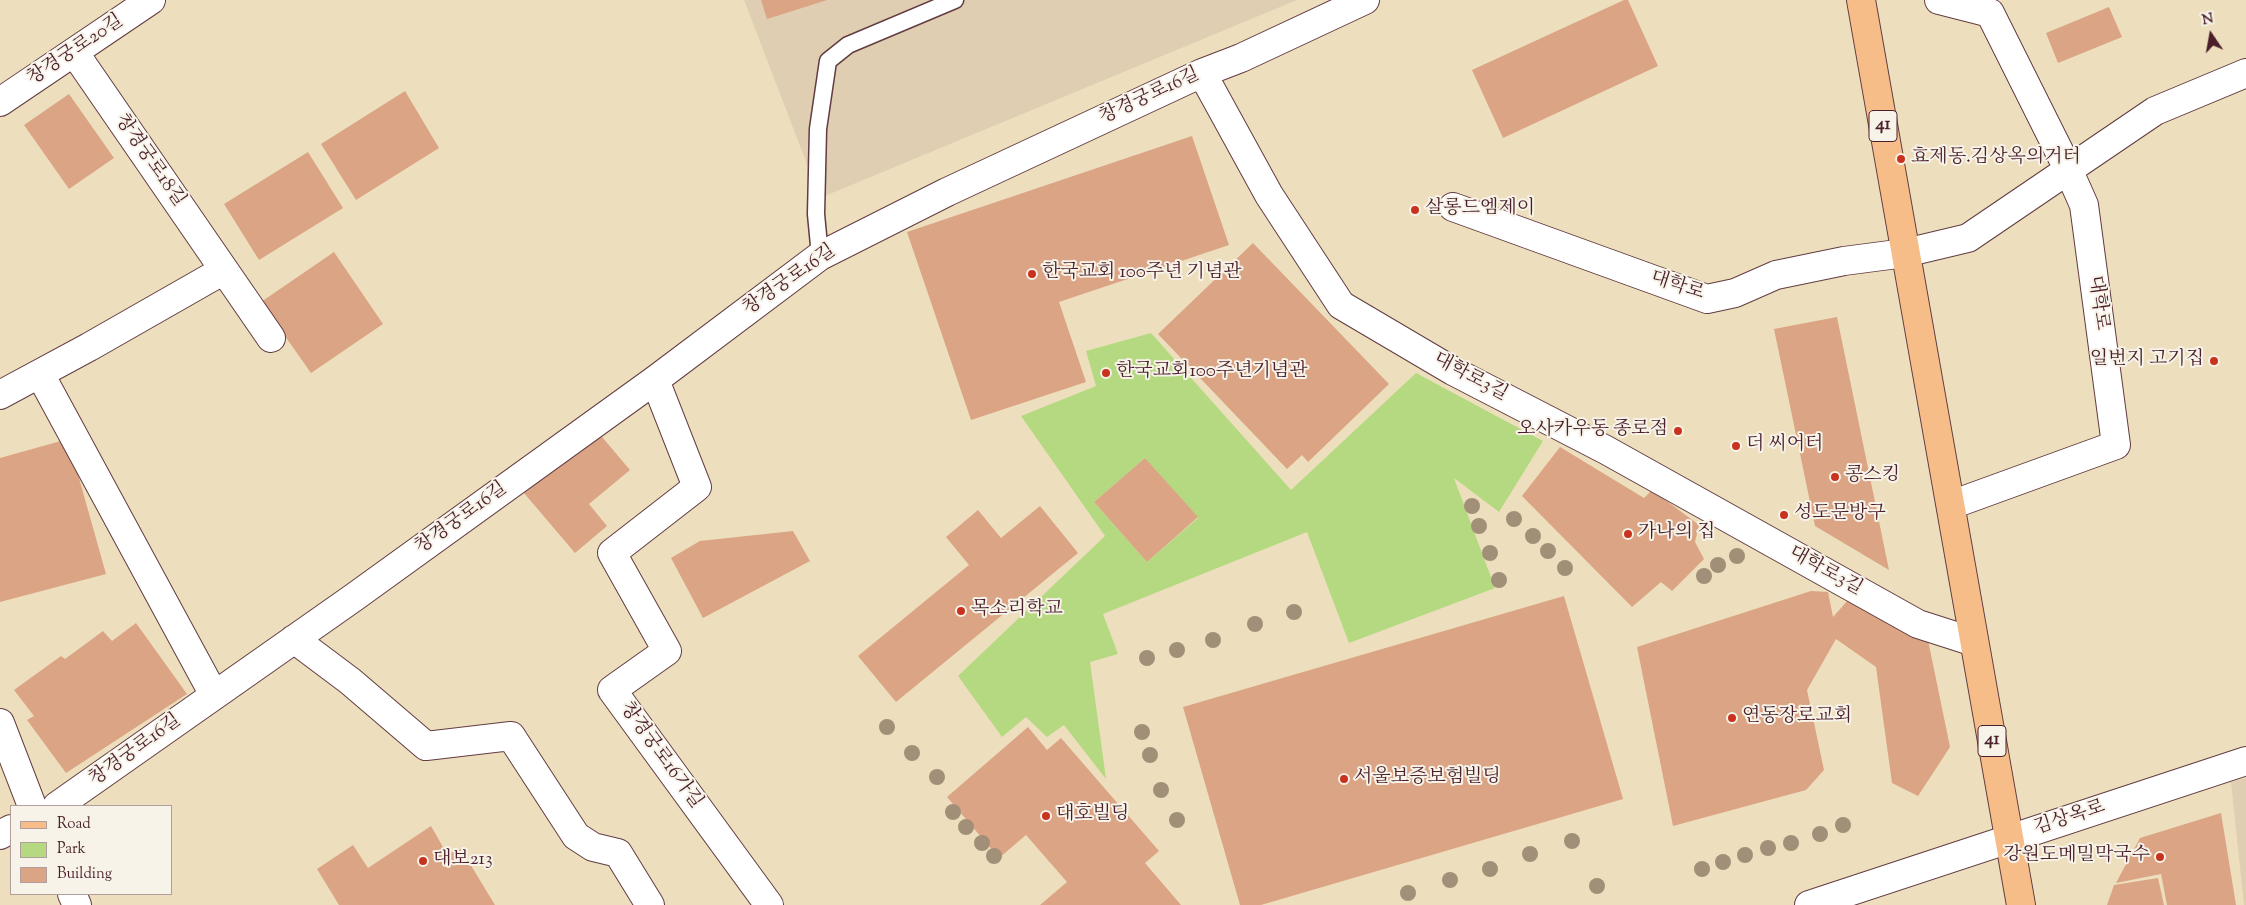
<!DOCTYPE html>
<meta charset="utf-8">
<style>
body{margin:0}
#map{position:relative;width:2246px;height:905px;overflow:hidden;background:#eddfbd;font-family:"Sorts Mill Goudy",serif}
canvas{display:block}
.legend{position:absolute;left:10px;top:805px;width:162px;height:90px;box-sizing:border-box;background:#f7f3e8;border:1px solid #b29e9c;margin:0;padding:6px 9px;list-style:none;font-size:15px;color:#4a1f2b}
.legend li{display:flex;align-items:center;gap:10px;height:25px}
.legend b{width:25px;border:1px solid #b29e9c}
.north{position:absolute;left:2186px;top:10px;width:50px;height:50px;-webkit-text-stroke:4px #f7f3e8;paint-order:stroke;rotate:348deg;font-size:14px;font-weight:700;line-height:20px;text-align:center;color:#4a1f2b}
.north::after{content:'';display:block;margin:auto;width:18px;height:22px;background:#4a1f2b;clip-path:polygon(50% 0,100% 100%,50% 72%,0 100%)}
</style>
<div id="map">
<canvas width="2246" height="905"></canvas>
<ul class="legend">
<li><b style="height:6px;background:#f7bd88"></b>Road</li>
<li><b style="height:14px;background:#b5d981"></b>Park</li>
<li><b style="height:14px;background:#dba484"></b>Building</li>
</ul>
<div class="north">N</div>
</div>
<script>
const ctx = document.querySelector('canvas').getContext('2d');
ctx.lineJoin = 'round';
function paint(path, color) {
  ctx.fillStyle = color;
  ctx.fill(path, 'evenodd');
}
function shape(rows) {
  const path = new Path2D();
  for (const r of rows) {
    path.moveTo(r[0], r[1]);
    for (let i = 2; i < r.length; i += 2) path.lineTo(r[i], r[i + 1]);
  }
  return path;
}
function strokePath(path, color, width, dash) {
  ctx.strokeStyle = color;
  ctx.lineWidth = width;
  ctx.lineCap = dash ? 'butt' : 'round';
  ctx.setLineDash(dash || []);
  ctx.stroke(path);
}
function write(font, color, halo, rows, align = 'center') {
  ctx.font = font + ' "Sorts Mill Goudy","Noto Serif KR",serif';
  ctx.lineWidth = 4;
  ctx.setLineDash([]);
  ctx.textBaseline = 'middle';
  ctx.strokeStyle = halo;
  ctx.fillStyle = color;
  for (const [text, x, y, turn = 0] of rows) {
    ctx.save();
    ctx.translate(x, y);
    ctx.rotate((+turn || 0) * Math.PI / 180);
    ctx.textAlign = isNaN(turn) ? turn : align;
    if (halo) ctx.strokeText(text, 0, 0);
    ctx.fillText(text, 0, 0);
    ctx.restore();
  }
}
const built = shape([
 [744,0,1297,0,820,198],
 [2246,778,2246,905,2244,905,2231,782]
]);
const green = shape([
 [1151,333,1291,490,1416,373,1543,441,1499,512,1454,478,1495,588,1349,643,1307,532,1103,614,1118,654,1090,662,1106,779,1064,725,1047,737,1026,717,1002,737,958,676,1105,536,1021,416,1096,386,1086,351],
 [1145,458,1198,518,1147,562,1094,502]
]);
const building = shape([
 [761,0,827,0,767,19],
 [1624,0,1628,0,1658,66,1503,138,1472,70],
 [2109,7,2122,37,2058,63,2046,33],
 [405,91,439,148,356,200,321,144],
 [69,94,114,158,69,189,24,125],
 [1192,136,1229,245,1059,302,1086,382,971,420,907,232],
 [308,152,343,208,259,260,224,204],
 [1253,243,1389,384,1308,462,1302,455,1287,469,1158,334],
 [334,252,383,324,311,373,261,302],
 [1837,317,1889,570,1815,526,1774,329],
 [597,431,630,470,589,504,607,526,575,553,524,493],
 [68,439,106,574,0,602,0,458],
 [1560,447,1644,498,1652,490,1699,525,1695,542,1704,559,1672,591,1661,582,1632,607,1522,496],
 [1145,458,1198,517,1147,562,1094,502],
 [1040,506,1078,553,896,702,858,656,969,565,946,537,978,510,1001,538],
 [793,531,810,561,703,618,671,558,700,541],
 [1811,591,1828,592,1833,617,1848,600,1928,640,1950,747,1918,796,1892,783,1876,667,1836,639,1807,690,1824,770,1806,790,1673,826,1637,647],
 [1564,596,1623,799,1261,905,1240,905,1183,707],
 [136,623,187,694,66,773,27,720,34,716,14,690,61,656,65,659,103,631,112,641],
 [1028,727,1047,750,1061,738,1159,851,1145,863,1181,905,1040,905,1067,882,1026,835,999,858,947,797],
 [2221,813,2236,905,2167,905,2161,874,2116,883,2140,838],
 [431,826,447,854,461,849,495,905,339,905,317,869,353,845,368,868],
 [2158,878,2164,905,2107,905,2114,885]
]);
const service = shape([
 [820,256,816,214,818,129,828,61,848,45,955,0]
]);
const minor = shape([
 [1939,0,1990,13,2068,169,2084,205,2116,445,1951,505],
 [74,52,271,338],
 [1202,73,1269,195,1341,305,1453,371,1606,450,1918,624,1974,642],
 [0,102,151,0],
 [1453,207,1707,299,1735,293,1776,275,1844,261,1905,253,1968,238,2155,111,2246,73],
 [40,374,214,695],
 [655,380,697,487,612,553,667,651,612,690,769,905],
 [0,395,89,347,224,270],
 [294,639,350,681,426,746,511,736,576,836,593,847,618,853,650,905],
 [0,723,32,806],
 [57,806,353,598,655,380,820,256,947,192,1202,73,1241,58,1365,0],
 [0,835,11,829],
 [72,894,77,905]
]);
const tertiary = shape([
 [1809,905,2246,761]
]);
const primary = shape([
 [1861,0,2021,905]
]);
const trees = [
 [1472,506],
 [1514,519],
 [1479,526],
 [1533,536],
 [1548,551],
 [1490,553],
 [1737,556],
 [1718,565],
 [1565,568],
 [1704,576],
 [1499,580],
 [1294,612],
 [1255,624],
 [1213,640],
 [1177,650],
 [1147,658],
 [887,727],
 [1142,732],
 [912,753],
 [1150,755],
 [937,777],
 [1161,790],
 [953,812],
 [1177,820],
 [1843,825],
 [966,827],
 [1820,834],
 [1572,841],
 [982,843],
 [1791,843],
 [1768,848],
 [1530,854],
 [1745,855],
 [994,856],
 [1723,862],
 [1490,869],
 [1702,869],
 [1450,880],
 [1597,886],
 [1408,893]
];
const markers = [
 [1901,159,5,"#c8321e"],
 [1415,210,5,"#c8321e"],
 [1032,274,5,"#c8321e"],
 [2214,361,5,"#c8321e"],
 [1106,373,5,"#c8321e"],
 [1678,431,5,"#c8321e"],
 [1736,446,5,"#c8321e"],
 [1835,477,5,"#c8321e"],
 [1784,515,5,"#c8321e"],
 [1628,534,5,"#c8321e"],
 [961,611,5,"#c8321e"],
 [1732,718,5,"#c8321e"],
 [1344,779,5,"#c8321e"],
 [1046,816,5,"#c8321e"],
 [2160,857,5,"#c8321e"],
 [423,861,5,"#c8321e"]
];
const shields = [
 [1883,126,28],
 [1992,741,28]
];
const shieldNames = [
 ["41",1883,126],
 ["41",1992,741]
];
const streetNames = [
 ["창경궁로20길",76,51,-34],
 ["창경궁로16길",1150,97,-25],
 ["창경궁로18길",149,161,55],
 ["창경궁로16길",790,281,-35],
 ["대학로",1677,287,18],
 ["대학로",2097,303,82],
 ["대학로3길",1470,378,28],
 ["창경궁로16길",462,519,-36],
 ["대학로3길",1825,572,29],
 ["창경궁로16길",136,751,-36],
 ["창경궁로16가길",660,756,54],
 ["김상옥로",2070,819,-18]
];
const poiNames = [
 ["효제동.김상옥의거터",1911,159],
 ["살롱드엠제이",1425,210],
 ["한국교회 100주년 기념관",1042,274],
 ["일번지 고기집",2204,361,"right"],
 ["한국교회100주년기념관",1116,373],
 ["오사카우동 종로점",1668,431,"right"],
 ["더 씨어터",1746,446],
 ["콩스킹",1845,477],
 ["성도문방구",1794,515],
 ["가나의 집",1638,534],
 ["목소리학교",971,611],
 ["연동장로교회",1742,718],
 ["서울보증보험빌딩",1354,779],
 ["대호빌딩",1056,816],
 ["강원도메밀막국수",2150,857,"right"],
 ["대보213",433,861]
];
paint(built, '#dfceb1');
paint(green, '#b5d981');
paint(building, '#dba484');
strokePath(service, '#623c41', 19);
strokePath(minor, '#623c41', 30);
strokePath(tertiary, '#623c41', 30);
strokePath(primary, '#623c41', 30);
strokePath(service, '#fff', 16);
strokePath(minor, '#fff', 28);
strokePath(tertiary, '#fff', 28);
strokePath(primary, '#f7bd88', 28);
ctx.fillStyle = '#a28f78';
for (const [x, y] of trees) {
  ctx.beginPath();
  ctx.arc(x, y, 8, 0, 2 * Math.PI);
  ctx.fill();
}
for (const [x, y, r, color] of markers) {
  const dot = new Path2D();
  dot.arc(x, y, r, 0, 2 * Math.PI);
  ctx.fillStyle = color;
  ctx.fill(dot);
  strokePath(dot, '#f7f3e8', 2);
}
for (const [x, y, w] of shields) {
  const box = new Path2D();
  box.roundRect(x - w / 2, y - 15.5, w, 31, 4);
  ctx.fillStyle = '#f7f3e8';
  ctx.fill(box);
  strokePath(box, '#4a1f2b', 1);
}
write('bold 18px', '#4a1f2b', null, shieldNames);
write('19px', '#4a1f2b', '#f7f3e8', streetNames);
write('19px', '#4a1f2b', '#f7f3e8', poiNames, 'left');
</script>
